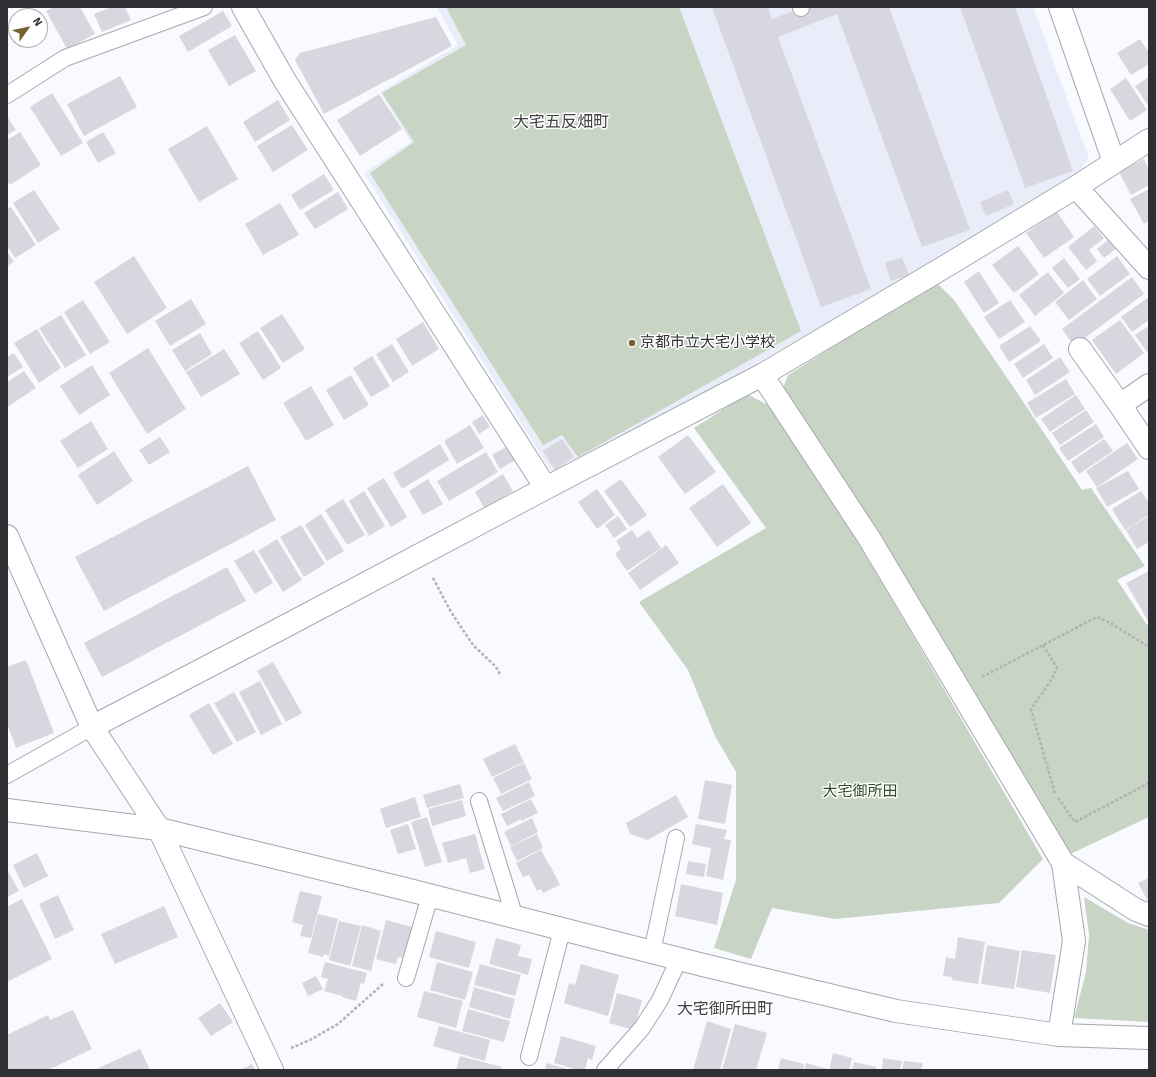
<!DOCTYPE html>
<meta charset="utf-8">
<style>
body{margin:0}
#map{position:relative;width:1156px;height:1077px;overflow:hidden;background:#f8faff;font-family:Signika,sans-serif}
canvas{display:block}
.frame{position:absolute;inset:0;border:8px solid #2f3033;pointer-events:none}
.north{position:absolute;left:8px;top:8px;width:40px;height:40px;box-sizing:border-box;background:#fff;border:1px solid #acacad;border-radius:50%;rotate:57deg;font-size:11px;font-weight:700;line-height:16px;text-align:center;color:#2f3033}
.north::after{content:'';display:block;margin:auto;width:14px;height:18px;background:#766231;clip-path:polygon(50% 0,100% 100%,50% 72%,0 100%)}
</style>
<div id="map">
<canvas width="1156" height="1077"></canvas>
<div class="frame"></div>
<div class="north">N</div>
</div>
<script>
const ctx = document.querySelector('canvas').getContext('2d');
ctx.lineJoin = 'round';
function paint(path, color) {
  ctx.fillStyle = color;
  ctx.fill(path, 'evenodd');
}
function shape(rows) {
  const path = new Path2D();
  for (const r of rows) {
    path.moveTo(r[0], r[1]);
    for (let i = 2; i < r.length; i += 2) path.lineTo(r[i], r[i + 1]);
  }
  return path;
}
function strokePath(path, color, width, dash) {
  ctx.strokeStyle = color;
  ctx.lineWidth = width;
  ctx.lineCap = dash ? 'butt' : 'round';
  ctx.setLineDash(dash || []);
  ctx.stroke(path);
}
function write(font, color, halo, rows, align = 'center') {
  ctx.font = font + ' Signika,"Noto Sans JP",sans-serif';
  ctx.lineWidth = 3;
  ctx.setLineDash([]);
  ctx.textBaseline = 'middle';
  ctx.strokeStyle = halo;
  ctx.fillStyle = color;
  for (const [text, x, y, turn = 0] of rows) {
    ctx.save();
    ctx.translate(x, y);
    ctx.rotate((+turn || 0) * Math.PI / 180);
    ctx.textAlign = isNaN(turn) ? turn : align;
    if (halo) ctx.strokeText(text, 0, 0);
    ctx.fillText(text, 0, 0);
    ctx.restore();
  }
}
const built = shape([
 [437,7,1033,7,1089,158,1077,175,1018,214,566,472,552,472,364,173,411,142,380,92,458,45]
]);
const green = shape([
 [446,7,679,7,801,331,578,457,562,435,543,445,370,173,414,142,382,93,466,45],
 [936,282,954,300,1014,388,1082,490,1091,488,1145,566,1117,580,1147,625,1149,624,1149,817,1066,856,959,666,913,590,851,490,783,388,788,375],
 [747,394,770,406,833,501,892,600,1043,859,999,903,835,919,772,908,751,959,714,948,736,880,736,772,715,736,688,670,639,602,766,528,694,428],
 [1084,897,1128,923,1149,930,1149,1022,1074,1018,1086,972,1089,935]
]);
const building = shape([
 [54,7,80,7,95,34,67,49,46,11],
 [112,7,125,7,131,20,102,32,94,14],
 [712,7,768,7,772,19,803,7,889,7,970,230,922,247,837,14,778,37,871,289,821,307],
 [960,7,1015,7,1073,171,1025,188],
 [223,11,232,26,188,52,179,36],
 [436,17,452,46,324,114,295,60,300,53],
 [235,35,256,71,229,86,208,50],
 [1140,39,1149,53,1149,64,1131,75,1117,53],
 [120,76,137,107,84,136,67,104],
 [1149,77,1149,107,1135,86],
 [1126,78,1147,110,1130,121,1110,89],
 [52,93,83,143,61,156,30,107],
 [379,94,402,129,360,156,337,120],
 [278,100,290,120,255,142,243,122],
 [7,116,16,130,7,135],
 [292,125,308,150,273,172,257,146],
 [207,126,238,179,199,202,168,149],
 [20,132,41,165,10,185,7,181,7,140],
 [103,132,116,153,98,163,86,142],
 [1144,159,1149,170,1149,185,1131,195,1119,172],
 [324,174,334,190,300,210,291,195],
 [1149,189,1149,221,1144,224,1130,199],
 [34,190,60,229,38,243,13,203],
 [1008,190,1014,204,986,216,980,202],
 [338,192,348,209,315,229,304,213],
 [280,203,299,235,263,255,245,224],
 [11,207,36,245,15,258,7,246,7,209],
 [1057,212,1074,237,1044,258,1026,233],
 [1094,226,1104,238,1089,250,1097,261,1086,270,1068,247],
 [1109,239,1116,249,1104,258,1097,249],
 [1018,246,1039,274,1014,293,992,265],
 [7,251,14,262,7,266],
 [134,256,167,308,127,334,94,282],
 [1117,256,1130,274,1100,296,1087,279],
 [902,257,909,275,891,281,885,263],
 [1064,258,1080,279,1068,288,1052,268],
 [979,271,999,303,984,313,964,282],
 [1048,272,1064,293,1035,316,1019,295],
 [1132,277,1144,294,1074,346,1062,329],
 [1083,280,1097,299,1069,320,1055,302],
 [1149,297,1149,320,1132,332,1121,317],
 [191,299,206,324,170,346,155,321],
 [83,300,110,342,90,354,64,312],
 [1010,300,1025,322,999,339,984,317],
 [282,314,305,349,283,363,260,328],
 [61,315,86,355,65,368,39,328],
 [1120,320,1144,353,1116,374,1092,340],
 [423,322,439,349,412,366,396,339],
 [1030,326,1041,341,1009,362,999,346],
 [1149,326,1149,355,1135,335],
 [37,329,61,368,39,383,14,343],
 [258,331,281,368,263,380,239,343],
 [200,333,212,354,185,371,172,350],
 [392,344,409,372,393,382,376,354],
 [1044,344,1053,358,1023,378,1014,364],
 [148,348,186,409,147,434,109,373],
 [224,349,240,374,201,397,186,372],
 [14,353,23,367,7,377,7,357],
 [372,356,390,386,371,397,353,368],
 [1060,357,1070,372,1035,395,1026,380],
 [92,365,110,395,79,415,60,386],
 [24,371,36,388,7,407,7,382],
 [351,375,369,405,344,420,326,390],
 [1066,379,1075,394,1036,418,1027,403],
 [311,386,334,425,306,441,283,403],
 [1076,395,1085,409,1050,432,1041,419],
 [1086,410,1094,422,1060,445,1052,433],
 [483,415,490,427,479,434,472,422],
 [91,421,108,449,78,468,60,441],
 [1096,424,1104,437,1068,461,1059,448],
 [470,425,484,448,457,464,444,441],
 [688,435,716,472,685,494,658,457],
 [160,437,170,452,149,465,139,450],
 [562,439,574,457,555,470,543,451],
 [1104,439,1113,451,1079,474,1071,462],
 [1127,443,1138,459,1097,487,1086,471],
 [440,444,449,460,402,489,393,473],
 [508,446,516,460,500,469,492,455],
 [114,451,133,481,97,505,78,475],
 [486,452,498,472,449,501,437,481],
 [248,466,276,520,104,611,75,557],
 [1128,471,1139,489,1107,507,1096,488],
 [503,474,513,491,485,509,475,492],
 [384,478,407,517,391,527,367,488],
 [428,479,443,504,423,515,409,491],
 [621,479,647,515,630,527,604,491],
 [723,484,751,523,717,547,689,508],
 [597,489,615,515,597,529,578,502],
 [364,491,385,526,369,536,349,501],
 [1141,491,1149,503,1149,515,1125,530,1112,509],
 [343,499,365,535,347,545,325,510],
 [321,514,344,551,327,561,305,525],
 [618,516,627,529,614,538,605,525],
 [1149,516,1149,542,1137,549,1126,530],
 [301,525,325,564,304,577,280,537],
 [632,530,637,538,649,530,661,548,627,571,615,554,621,549,616,541],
 [277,539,302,580,283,592,258,551],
 [666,545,679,563,640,590,628,573],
 [254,550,273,583,255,594,234,561],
 [227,567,246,601,102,677,84,643],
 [1149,571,1149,620,1148,621,1126,583],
 [26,660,54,733,16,748,7,723,7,667],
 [273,662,302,713,286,722,257,671],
 [260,681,282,724,261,735,239,692],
 [234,692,256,732,237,742,214,703],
 [209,703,233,744,213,755,189,715],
 [515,744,524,762,492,777,483,759],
 [524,763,532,779,501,794,493,778],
 [705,780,732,785,725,824,698,819],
 [529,782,535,796,503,811,496,798],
 [460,784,464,798,427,808,423,795],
 [676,795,688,817,648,840,630,834,626,823],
 [415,797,421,817,386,828,380,809],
 [531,799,538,813,521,821,521,819,507,826,501,814],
 [462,800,466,816,432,826,428,809],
 [427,817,442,862,425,867,411,822],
 [532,818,538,832,511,846,504,832],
 [408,824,416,849,398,854,390,830],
 [696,824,727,830,724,839,731,840,723,880,706,876,711,848,692,844],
 [475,834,485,869,470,873,466,858,448,863,442,843],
 [537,834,543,848,517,861,510,847],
 [541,850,549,865,550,865,560,885,543,893,541,889,537,891,529,875,523,877,516,863],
 [37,853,48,876,24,888,13,865],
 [688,861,706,864,704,877,686,874],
 [7,869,19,891,7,897],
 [1149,878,1149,903,1138,883],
 [681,884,723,893,717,925,675,916],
 [300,891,322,896,311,938,300,936,303,925,292,922],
 [58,895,74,930,55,939,39,904],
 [22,899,52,959,7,982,7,907],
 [164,906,178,937,115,964,101,934],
 [318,914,338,919,329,956,324,954,323,957,308,953],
 [386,920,412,927,403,958,398,957,396,964,376,959],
 [339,921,361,926,350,966,329,960],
 [362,925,381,931,371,971,352,966],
 [436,931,476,942,469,968,429,957],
 [958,937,985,942,978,984,952,980,952,977,943,976,946,957,955,959],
 [496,938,521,945,518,956,532,959,528,975,489,964],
 [987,945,1020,951,1014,989,981,984],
 [1022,950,1056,955,1050,993,1016,987],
 [325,962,367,973,364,984,361,983,356,1001,342,997,342,996,324,991,328,979,321,977],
 [437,962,473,972,465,1000,430,990],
 [480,964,521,975,515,996,474,985],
 [581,964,619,975,608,1016,570,1005,564,1003,569,983,575,985],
 [316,976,323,989,308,996,302,983],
 [474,987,515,999,510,1019,469,1007],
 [424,991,463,1001,456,1028,417,1017],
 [617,993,642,1000,634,1030,609,1023],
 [220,1003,233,1022,211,1036,198,1018],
 [468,1009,510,1021,504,1042,462,1031],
 [73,1010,92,1049,48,1070,7,1070,7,1035,48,1015,50,1020],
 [707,1021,731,1029,720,1070,693,1070],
 [735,1024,767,1033,756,1070,722,1070],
 [439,1026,490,1040,485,1061,433,1046],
 [561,1036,596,1046,592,1060,588,1058,585,1070,578,1070,554,1063],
 [140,1049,150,1070,94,1070],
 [833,1053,852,1058,849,1070,829,1070],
 [460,1056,502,1067,501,1070,456,1070],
 [781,1058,804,1064,803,1070,778,1070],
 [883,1058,902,1061,900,1070,882,1070],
 [904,1061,923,1063,921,1070,902,1070],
 [854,1062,876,1067,876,1070,852,1070],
 [546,1063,561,1067,569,1070,545,1070],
 [806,1063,828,1069,828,1070,804,1070],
 [252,1064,255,1070,240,1070]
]);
const path = shape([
 [433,578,451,612,473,645,496,667,500,674],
 [1043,645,1057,668,1050,682,1031,709,1055,794],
 [982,677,1097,617,1112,624,1149,647],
 [1058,798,1075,822,1149,783],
 [291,1048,310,1040,338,1024,383,984]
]);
const lane = shape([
 [801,7,801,8],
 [7,95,65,58,204,7],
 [7,775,92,727],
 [479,801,515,918],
 [652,952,676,838],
 [406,978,430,896],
 [529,1057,562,930],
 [605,1070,642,1028,660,1000,679,959]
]);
const street = shape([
 [243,7,285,81,546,488],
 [1060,7,1114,162],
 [1076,187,1149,268],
 [1080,349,1120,405],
 [762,375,869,538,1063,863,1136,910,1149,915],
 [1149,385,1120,405,1149,448],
 [7,536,92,727,159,829,272,1070],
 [92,727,278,630,546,488,762,375,951,263,1076,187,1149,140],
 [1059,1035,1074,941,1063,863]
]);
const secondary = shape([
 [7,810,159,829,405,889,703,965,896,1011,1059,1035,1149,1038]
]);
const markers = [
 [632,343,4,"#766231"]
];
const poiNames = [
 ["京都市立大宅小学校",640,343]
];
const parkNames = [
 ["大宅御所田",860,792]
];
const neighbourhoodNames = [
 ["大宅五反畑町",561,123],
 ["大宅御所田町",725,1010]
];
paint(built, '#e9edf9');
paint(green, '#c9d5c4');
paint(building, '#d8d7df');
strokePath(lane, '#a6a8af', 18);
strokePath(street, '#a6a8af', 24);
strokePath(secondary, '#a6a8af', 24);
strokePath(path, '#b1b2b7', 2.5, [3, 2]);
strokePath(lane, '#fff', 16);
strokePath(street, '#fff', 22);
strokePath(secondary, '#fff', 22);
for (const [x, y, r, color] of markers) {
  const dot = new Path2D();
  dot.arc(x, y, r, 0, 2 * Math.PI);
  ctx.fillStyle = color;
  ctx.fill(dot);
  strokePath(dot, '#fff', 1.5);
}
write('15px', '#2f3033', '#fff', poiNames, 'left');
write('15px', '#304b23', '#fff', parkNames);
write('16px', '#404248', '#fff', neighbourhoodNames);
</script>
